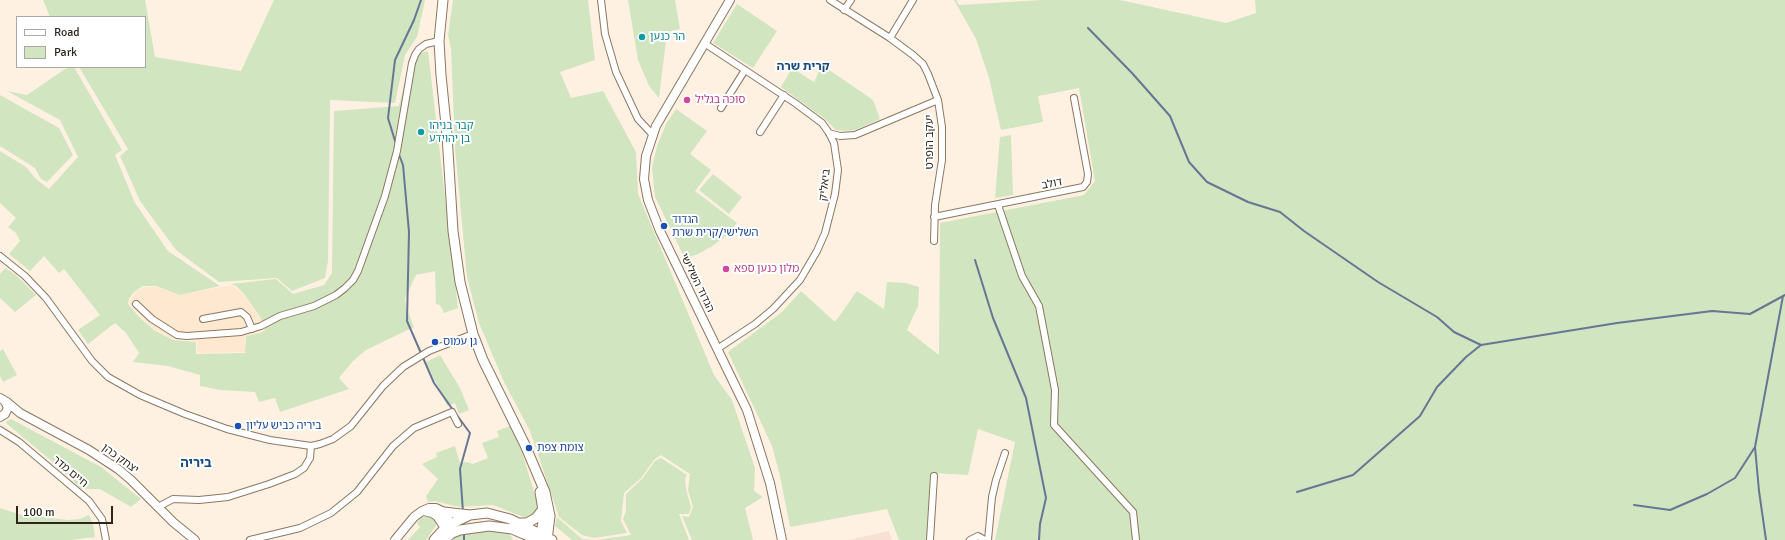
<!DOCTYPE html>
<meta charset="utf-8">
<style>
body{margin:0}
#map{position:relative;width:1785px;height:540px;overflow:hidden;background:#fff1e2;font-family:Signika,sans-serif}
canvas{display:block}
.legend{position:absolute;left:16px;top:16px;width:130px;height:52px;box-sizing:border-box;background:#fff;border:1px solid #aba8a4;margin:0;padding:5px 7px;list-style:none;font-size:12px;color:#2e261c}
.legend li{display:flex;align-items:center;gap:8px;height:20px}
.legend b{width:20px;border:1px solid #aba8a4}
.scale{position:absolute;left:16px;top:506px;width:97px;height:18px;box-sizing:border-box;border:2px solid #2e261c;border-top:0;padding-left:5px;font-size:12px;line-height:14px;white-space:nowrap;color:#2e261c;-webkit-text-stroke:3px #fff;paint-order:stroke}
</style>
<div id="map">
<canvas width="1785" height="540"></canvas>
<ul class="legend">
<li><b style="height:5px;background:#fff"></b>Road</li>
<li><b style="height:11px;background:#d0e5c0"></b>Park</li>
</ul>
<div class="scale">100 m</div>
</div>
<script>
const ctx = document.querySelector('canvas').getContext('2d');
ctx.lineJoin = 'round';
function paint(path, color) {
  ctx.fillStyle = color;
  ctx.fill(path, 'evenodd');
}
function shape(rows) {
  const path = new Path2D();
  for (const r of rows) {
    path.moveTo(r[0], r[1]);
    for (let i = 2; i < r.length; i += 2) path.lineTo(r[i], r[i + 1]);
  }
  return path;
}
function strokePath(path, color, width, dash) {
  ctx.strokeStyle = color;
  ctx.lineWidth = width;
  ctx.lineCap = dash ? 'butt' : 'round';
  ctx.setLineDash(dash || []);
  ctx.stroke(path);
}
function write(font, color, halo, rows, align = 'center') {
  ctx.font = font + ' Signika,"Noto Sans Hebrew",sans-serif';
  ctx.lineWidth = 4;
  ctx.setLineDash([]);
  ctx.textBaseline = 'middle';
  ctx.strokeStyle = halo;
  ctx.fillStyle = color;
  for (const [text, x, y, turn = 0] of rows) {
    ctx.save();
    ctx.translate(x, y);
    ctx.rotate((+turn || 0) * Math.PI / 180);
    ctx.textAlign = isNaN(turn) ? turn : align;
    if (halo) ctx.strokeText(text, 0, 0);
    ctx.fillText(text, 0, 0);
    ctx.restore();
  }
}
const built = shape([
 [231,285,244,295,259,317,264,329,260,332,245,336,245,352,197,353,197,341,173,339,154,329,141,317,129,303,130,300,135,293,144,287,156,287,180,295]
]);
const education = shape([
 [889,531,892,540,849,540]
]);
const green = shape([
 [43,0,145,0,155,57,241,71,274,0,425,0,417,37,405,55,395,103,330,100,328,261,325,278,292,291,277,278,219,282,176,250,140,201,120,156,128,149,79,67,145,67,145,17,50,17],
 [453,0,588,0,595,60,560,72,571,98,603,91,636,152,638,194,714,375,732,400,755,468,754,491,763,497,745,508,753,540,692,540,682,516,689,517,693,507,688,490,690,474,661,455,654,460,641,478,624,493,621,521,627,533,594,538,582,535,559,517,530,431,504,382,479,323,467,277,455,148,451,48,448,35],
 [628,0,675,0,680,29,667,32,659,98,649,86,638,60],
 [954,0,956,0,959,5,1042,0,1120,0,1226,23,1256,13,1255,0,1785,0,1785,540,995,540,1015,442,978,429,968,475,933,473,929,540,899,540,887,509,790,527,780,476,772,446,728,352,782,312,801,291,835,322,857,291,884,309,887,282,906,283,919,287,918,306,907,330,939,355,940,223,1084,195,1095,181,1079,88,1038,96,1043,122,1001,130,989,78,976,39],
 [737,4,777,31,753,68,713,43],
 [428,51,458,308,444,313,440,305,436,304,435,271,416,275,405,298,406,307,414,327,366,350,353,361,339,378,349,389,280,412,275,398,259,402,255,392,220,390,200,386,200,375,168,366,133,362,139,353,126,333,115,323,88,344,78,330,100,315,64,269,59,273,44,256,30,271,9,254,20,241,16,233,8,227,16,218,0,203,0,151,26,167,36,179,49,189,78,157,60,120,7,91,27,95,68,67,74,67,122,150,115,155,135,203,168,251,220,286,180,295,156,286,143,286,134,292,129,299,128,304,140,318,154,330,173,340,196,342,196,354,245,353,246,336,260,333,265,330,260,317,244,294,236,286,231,284,276,279,293,294,324,285,332,273,334,111,399,106,411,56],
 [822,65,873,100,880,119,855,130,845,131,836,130,825,119,781,87,792,68,814,82],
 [0,95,59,128,73,155,47,182,41,179,35,168,0,146],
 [676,109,707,131,690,154,711,170,695,191,737,223,727,235,714,245,700,253,685,259,655,197,652,168,657,146,666,124],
 [1011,135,1013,195,995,198,1000,137],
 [713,174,742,197,729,214,699,190],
 [5,268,16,275,36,295,15,312,0,298,0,274],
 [3,349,17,375,3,382,0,376,0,351],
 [440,355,460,388,469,410,459,414,455,403,447,406,426,362],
 [11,419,101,467,141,499,131,507,100,489,81,489,59,467,7,424,6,422],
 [510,426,522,452,538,505,538,508,532,516,526,518,493,505,459,507,435,501,428,502,426,496,438,479,422,464,437,457,436,453,455,446,460,463,467,462,473,464,488,458,482,443,499,437,497,431],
 [661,458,687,475,685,479,686,489,691,507,689,514,679,514,689,540,572,540,555,526,557,517,582,539,596,540,631,535,623,519,626,511,626,494,642,479,655,461],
 [0,508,22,515,68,520,80,519,89,515,93,524,95,537,71,540,0,540],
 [430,516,437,520,437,524,426,540,408,540,420,527,417,523,421,517],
 [470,529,503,529,511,536,513,540,451,540]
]);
const stream = shape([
 [1088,28,1132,73,1170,116,1189,162,1207,182,1248,202,1280,212,1304,231,1378,282,1437,317,1454,332,1481,345,1617,323,1712,311,1750,314,1785,295],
 [396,144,388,118,395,60,414,20,421,0],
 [398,152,403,165,409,232,407,321,434,383,453,410],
 [975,260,993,318,1026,398,1046,498,1040,524,1039,540],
 [456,414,470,433,460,469,463,512],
 [1297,492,1353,475,1420,416,1437,387,1466,357,1481,345],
 [1634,505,1670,510,1707,494,1735,478,1755,447],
 [464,532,464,540],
 [1766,540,1759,491,1755,447,1783,296]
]);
const minor = shape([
 [601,0,605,34,616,72,638,119,653,135],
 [830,0,890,38,913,55,923,64,928,74,938,100,942,127,942,160,935,205,934,241],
 [844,10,851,0],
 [890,38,913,0],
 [704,43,795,103,822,123,829,133,834,143,838,170,835,194,825,233,817,251,800,280,773,309,755,324,717,349],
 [721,108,745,70],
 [760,132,784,95],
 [829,133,840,136,855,135,938,100],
 [998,205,1022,276,1039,306,1055,390,1054,425,1133,512,1136,540],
 [934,217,1083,187,1087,182,1088,174,1074,98],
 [0,256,25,276,46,298,92,361,108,377,140,395,185,414,227,429,270,440,311,446,320,444,333,439,351,426,383,386,403,367,429,351,473,334],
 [136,304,152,319,177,335,187,336,241,332,261,326,280,316,314,306,336,295,345,288,353,280,358,271,385,196,397,151,412,63,415,55,419,49,426,44,439,41],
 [203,319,241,312,247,317,252,329],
 [0,430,19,442,89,501,102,519,106,540],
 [158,507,173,499,199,500,228,497,269,484,295,474,304,468,310,458,311,446],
 [250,540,300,528,331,513,357,492,393,446,414,428,452,412,458,424],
 [930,540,934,476],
 [970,540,978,536,985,540],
 [988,540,992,497,996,480,1005,453]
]);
const tertiary = shape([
 [730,0,656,126,646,156,644,179,648,200,660,231,747,410,770,483,782,540],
 [0,398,5,401,8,408,5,414,0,417],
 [7,402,20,413,89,450,118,469,131,480,173,522,195,540],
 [424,511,432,513,437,516,445,528,450,532],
 [395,540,414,517,422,511,429,508,436,508,444,512,451,524,452,530]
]);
const secondary = shape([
 [443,0,439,41,441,75,447,135,453,231,460,282,473,334,483,360,525,445,545,492,550,516,547,540],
 [444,512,470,515],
 [520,523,527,523,536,518,543,509],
 [538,538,541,533,544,516,540,492],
 [434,540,445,528,451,524,470,515,487,513,510,519,552,540],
 [444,540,452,533,460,530,489,526,512,529,538,540]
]);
const markers = [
 [642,37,4,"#0f9aa8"],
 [687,100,4,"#d1479c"],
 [421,132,4,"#0f9aa8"],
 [664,226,4,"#1a4fb4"],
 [726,269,4,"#d1479c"],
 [435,342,4,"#1a4fb4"],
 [238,426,4,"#1a4fb4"],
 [529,448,4,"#1a4fb4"]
];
const cultureNames = [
 ["הר כנען",650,37],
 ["קבר בניהו",429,126],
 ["בן יהוידע",429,139]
];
const hotelNames = [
 ["סוכה בגליל",695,100],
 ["מלון כנען ספא",734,269]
];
const streetNames = [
 ["יעקב הופרט",930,142,-90],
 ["דולב",1052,184,-11],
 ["ביאליק",825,185,-83],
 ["הגדוד השלישי",697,283,64],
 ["יצחק כהן",120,459,36],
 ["חיים מדר",70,472,40]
];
const transitNames = [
 ["הגדוד",672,220],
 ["השלישי/קרית שרת",672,233],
 ["גן עמוס",443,342],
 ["ביריה כביש עליון",246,426],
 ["צומת צפת",537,448]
];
const neighbourhoodNames = [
 ["קרית שרה",803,67]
];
const quarterNames = [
 ["ביריה",196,464]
];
paint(built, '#ffe8d0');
paint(education, '#f6e1d2');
paint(green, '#d0e5c0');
strokePath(stream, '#687693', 2);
strokePath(minor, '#8c7761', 8);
strokePath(tertiary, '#8c7761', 10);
strokePath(secondary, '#8c7761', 11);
strokePath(minor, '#fff', 6);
strokePath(tertiary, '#fff', 8);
strokePath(secondary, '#fff', 9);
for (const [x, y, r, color] of markers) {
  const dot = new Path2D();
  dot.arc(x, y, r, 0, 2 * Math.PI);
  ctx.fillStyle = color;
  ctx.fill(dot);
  strokePath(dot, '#fff', 1.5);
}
write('11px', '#0d838f', '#fff', cultureNames, 'left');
write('11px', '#b23c85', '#fff', hotelNames, 'left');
write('11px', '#2e261c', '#fff', streetNames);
write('11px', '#164399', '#fff', transitNames, 'left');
write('bold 12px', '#194a7d', '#fff', neighbourhoodNames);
write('bold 13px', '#194a7d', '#fff', quarterNames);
</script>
